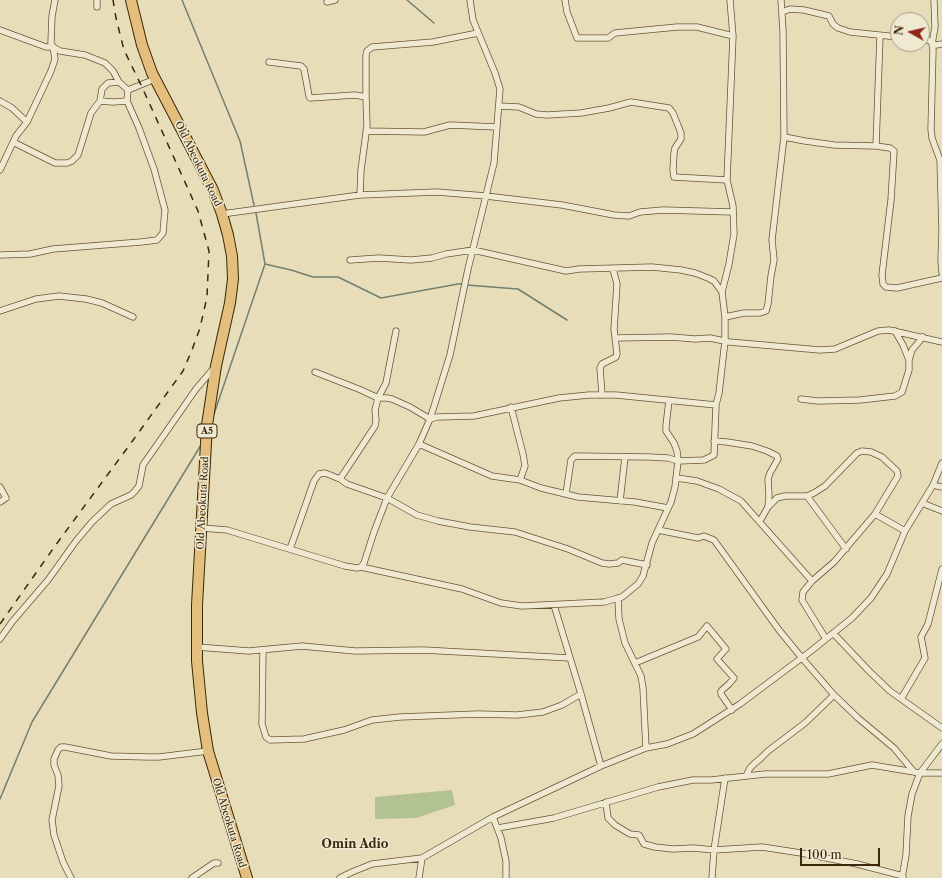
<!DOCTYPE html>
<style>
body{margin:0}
#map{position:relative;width:942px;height:878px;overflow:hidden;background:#e8ddb9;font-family:"Libre Caslon Text",serif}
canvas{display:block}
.north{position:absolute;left:890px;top:12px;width:40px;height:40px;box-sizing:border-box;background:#f0e9d2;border:1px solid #a79b83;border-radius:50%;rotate:278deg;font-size:11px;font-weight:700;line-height:16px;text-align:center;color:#3a270c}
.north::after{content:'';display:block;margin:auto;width:14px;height:18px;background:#8f2418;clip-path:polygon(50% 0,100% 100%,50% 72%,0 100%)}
.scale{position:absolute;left:800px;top:848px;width:80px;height:18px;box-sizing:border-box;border:2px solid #3a270c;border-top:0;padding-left:5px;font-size:12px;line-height:14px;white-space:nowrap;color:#3a270c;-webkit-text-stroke:3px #f0e9d2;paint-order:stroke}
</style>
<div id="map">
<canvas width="942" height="878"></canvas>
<div class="north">N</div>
<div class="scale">100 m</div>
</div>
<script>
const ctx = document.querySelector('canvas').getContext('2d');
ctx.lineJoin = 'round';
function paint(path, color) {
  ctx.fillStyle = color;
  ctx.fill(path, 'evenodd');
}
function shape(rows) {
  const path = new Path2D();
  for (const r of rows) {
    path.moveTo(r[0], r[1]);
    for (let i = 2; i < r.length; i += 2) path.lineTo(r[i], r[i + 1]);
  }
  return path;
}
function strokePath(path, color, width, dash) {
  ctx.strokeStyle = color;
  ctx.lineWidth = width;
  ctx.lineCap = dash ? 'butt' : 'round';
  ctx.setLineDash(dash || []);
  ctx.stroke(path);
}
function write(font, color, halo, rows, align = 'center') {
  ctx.font = font + ' "Libre Caslon Text",serif';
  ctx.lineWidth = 3;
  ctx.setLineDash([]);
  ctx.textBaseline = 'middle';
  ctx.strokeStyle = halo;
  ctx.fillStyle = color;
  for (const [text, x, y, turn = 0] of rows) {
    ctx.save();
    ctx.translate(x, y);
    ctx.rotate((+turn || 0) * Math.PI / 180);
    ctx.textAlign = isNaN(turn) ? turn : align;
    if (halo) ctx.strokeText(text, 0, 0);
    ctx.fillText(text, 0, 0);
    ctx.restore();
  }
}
const green = shape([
 [452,790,455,805,416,818,375,819,375,797]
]);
const stream = shape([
 [182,0,240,141,254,205],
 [407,0,434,23],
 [265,264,291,270,313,277,338,277,381,298,458,284,462,284],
 [466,285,518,289,567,320],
 [214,414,265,264,256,213],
 [0,799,32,722,201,445]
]);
const street = shape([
 [97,0,97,7],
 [565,0,567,12,577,38,608,38,615,33,677,27,697,27,733,36],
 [934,0,935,27,932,44,933,50,931,129,932,138,940,160,942,230,941,260,942,273],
 [327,2,335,0],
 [782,12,790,9,804,10,829,16,833,24,838,28,850,32,898,37],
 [0,30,46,47,53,47,51,43,52,16,55,0],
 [922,39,928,40,936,45,942,44],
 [53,47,60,51,85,55,105,63,113,71,119,82],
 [269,62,301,66,304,69,309,96,310,98,355,95,366,97],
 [0,101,12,108,27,122],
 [100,101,102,89,108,83,119,82,128,90],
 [499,106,519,107,536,114,547,115,581,113,609,108,631,102,669,108,673,113,681,133,681,139,675,148,674,153,673,170,674,177,727,180],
 [366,131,424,132,450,125,497,127],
 [784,137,805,141,834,145,876,146,890,148,894,151,891,200,882,275,883,284,886,287,897,288,942,278],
 [13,142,55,163,67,163,72,161,78,155,91,113,100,101,113,102,127,101],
 [876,146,880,36],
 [0,170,16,136,27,122,51,71,55,59,53,47],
 [360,195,361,170,367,126,366,97,366,55,367,51,372,47,433,42,478,33],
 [222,214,360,195,437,192,486,196,562,205,614,215,629,216,640,212,663,210,733,212],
 [0,255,30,254,53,249,141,242,157,240,163,233,165,210,154,169,139,128,127,101,128,90,155,79],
 [350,260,379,258,411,260,432,258,446,254,473,250,566,271,579,269,652,267,681,270,695,273,708,278,714,281,722,292],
 [0,311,36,299,59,296,86,299,102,303,133,317],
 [725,317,744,313,760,313,766,311,768,304,771,276,774,260,772,240,784,137,783,31,781,0],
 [615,338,671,337,695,339,710,338,729,342,820,350,835,349,878,331,889,330,942,342],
 [909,360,912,350,923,337],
 [315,372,361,390,378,398,387,398,392,399,410,407,430,419,437,417,474,416,559,398,589,395,616,395,716,405],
 [602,395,600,368,602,364,616,357,617,354,614,329,617,284,613,269],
 [801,399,818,401,860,400,895,396,902,392,909,370,909,360,903,345,895,331],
 [511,407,523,454,525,466,520,480],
 [714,441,727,442,752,446,767,451,777,456,778,459,770,473,768,479,769,496,768,507],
 [419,444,492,476,520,480,541,488,578,497,635,502,668,508],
 [677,478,697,481,719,489,741,501,812,581],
 [340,479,375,426,376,420,375,410,378,398,386,383,396,331],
 [933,485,942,487],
 [0,487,6,498,0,502],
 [566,494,571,460,575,456,650,457,668,458,678,461,704,460,714,455,716,405,719,393,725,341,725,317,722,292,729,264,734,234,733,206,727,180,733,36,730,0],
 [807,496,846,549],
 [620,501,625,457],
 [922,503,942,511],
 [875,514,905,531],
 [760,521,768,507,777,498,785,496,807,496,814,493,825,486,857,453,862,451,871,452,882,457,897,471,898,476,875,514,834,562,812,581,803,592,802,600,826,639],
 [202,528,227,530,345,566,357,568,361,567,364,563,374,532,387,498,419,444,430,419,436,400,450,355,468,269,494,163,500,89,495,73,473,20,470,0],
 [658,530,698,538,704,536,714,540,779,630,802,658,834,695,858,718,894,748,914,772],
 [290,549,314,481,319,474,325,473,340,479,347,484,387,498,417,515,438,521,470,527,515,532,568,549,602,563,609,564,618,563,622,560,647,565],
 [361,567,462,589,501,603,522,606,604,602,622,597,638,584,643,576,652,543,671,502,675,487,678,461,677,451,674,443,666,431,666,426,669,400],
 [618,598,619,619,625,643,641,676,643,688,646,748],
 [554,605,581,694,601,766],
 [833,633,869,671,890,691,942,728],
 [0,639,12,622,48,580,76,541,92,522,111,504,131,495,135,491,139,486,143,465,196,389,214,368],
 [197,647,249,651,302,646,355,651,423,650,570,658],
 [263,650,262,724,266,737,270,740,304,739,344,730,372,720,400,717,478,714,517,715,543,712,562,705,581,694],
 [635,663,698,637,707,626,726,649,717,659,734,678,729,684,721,691,721,694,732,710],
 [901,699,925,658,921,637,928,624,942,569],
 [746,776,750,768,755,763,760,759,768,751,805,723,834,695],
 [606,802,608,818,615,825,630,834,639,835,644,844,655,847,673,849,693,848,714,850,762,847,801,853,857,864,903,876,903,878],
 [493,817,501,838,506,861,506,878],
 [498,828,554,818,658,787,693,780,711,780,765,774,828,774,872,765,920,773,942,773],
 [71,878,63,862,54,835,52,820,59,786,58,775,54,765,54,759,58,750,61,747,65,747,111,756,148,757,159,757,208,751],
 [192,878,214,863,218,863],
 [340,878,352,872,372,864,422,858,493,817,601,766,646,748,667,744,693,734,740,704,811,651,852,618,871,598,887,574,905,531,933,485,942,463],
 [419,878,422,858],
 [712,878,714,850,725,778],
 [902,878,906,855,908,816,912,794,920,773,942,744]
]);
const highway = shape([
 [131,0,142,45,152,73,213,190,222,214,228,235,232,256,233,279,230,303,216,366,207,425,197,605,197,661,202,713,208,751,247,878]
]);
const rail = shape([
 [0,624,55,546,131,443,183,371,192,350,200,328,207,297,209,251,198,211,142,87,124,50,116,18,113,0]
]);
const shields = [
 [207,431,20]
];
const shieldNames = [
 ["A5",207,431]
];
const streetNames = [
 ["Old Abeokuta Road",198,164,64],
 ["Old Abeokuta Road",203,503,-87],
 ["Old Abeokuta Road",229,823,73]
];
const quarterNames = [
 ["Omin Adio",355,845]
];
paint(green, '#b3c291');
strokePath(stream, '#72806f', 1.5);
strokePath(street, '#665437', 7);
strokePath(highway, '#3a270c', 12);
strokePath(street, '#f0e9d2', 5.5);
strokePath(highway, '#e4be7c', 10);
strokePath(rail, '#3a270c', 1.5, [7, 7]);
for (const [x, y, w] of shields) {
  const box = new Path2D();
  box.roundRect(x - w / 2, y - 7, w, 14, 3);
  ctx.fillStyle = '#f0e9d2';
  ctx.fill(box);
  strokePath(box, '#3a270c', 1);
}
write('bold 9px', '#3a270c', null, shieldNames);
write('10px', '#3a270c', '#f0e9d2', streetNames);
write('bold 12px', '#3a270c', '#f0e9d2', quarterNames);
</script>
